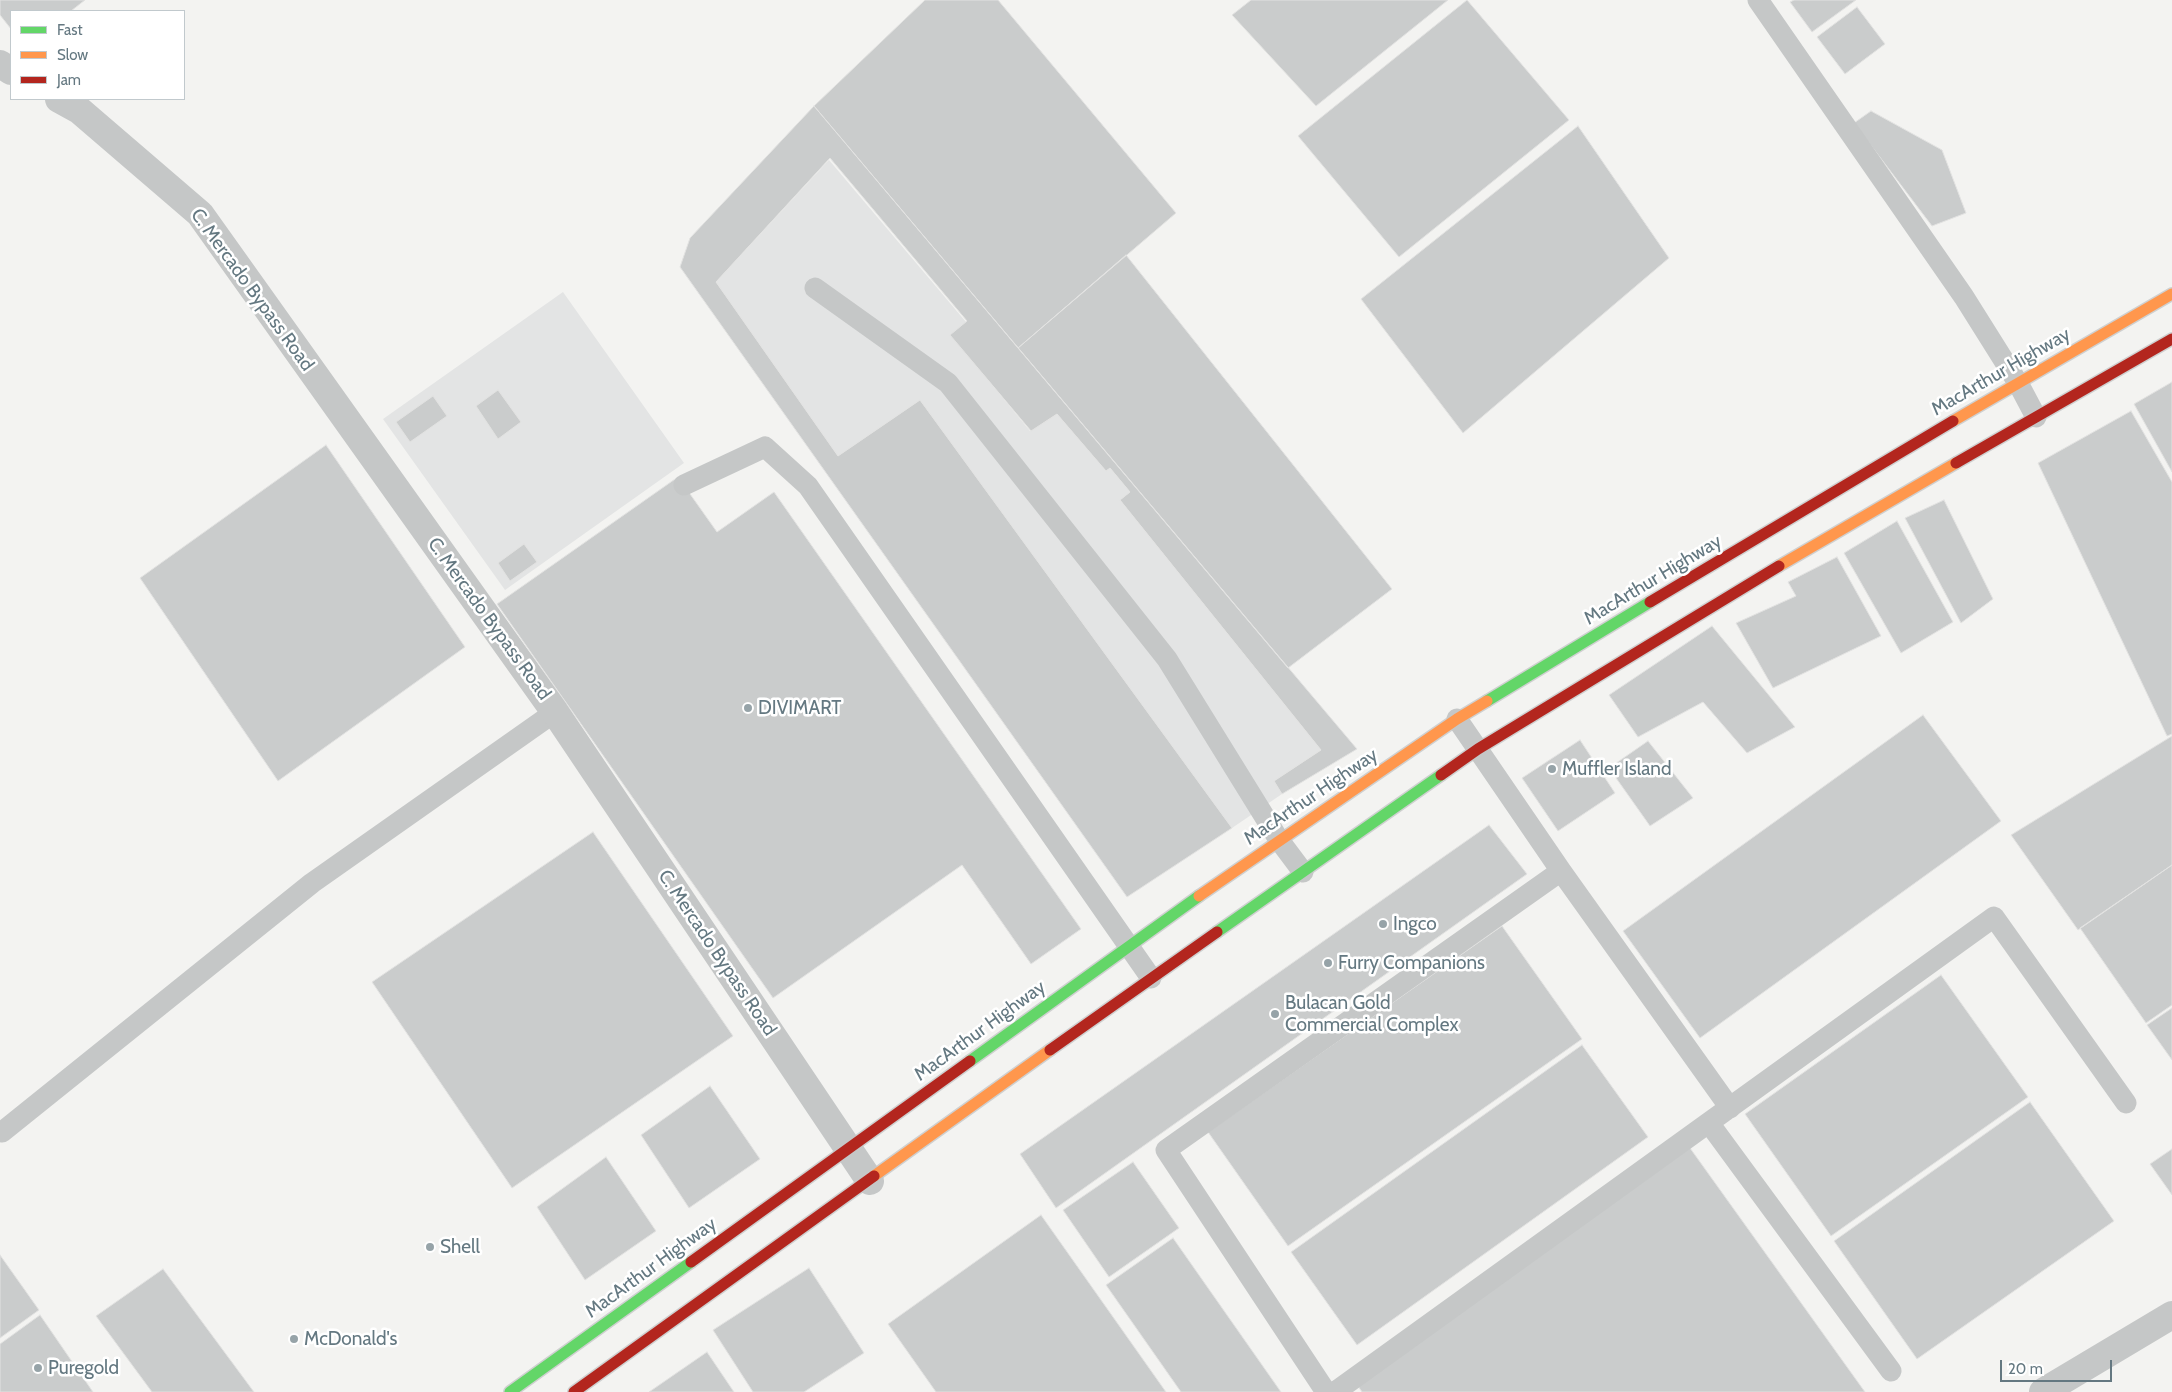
<!DOCTYPE html>
<style>
body{margin:0}
#map{position:relative;width:2172px;height:1392px;overflow:hidden;background:#f3f3f1;font-family:Cabin,sans-serif}
canvas{display:block}
.legend{position:absolute;left:10px;top:10px;width:175px;height:90px;box-sizing:border-box;background:#fff;border:1px solid #c1c9cd;margin:0;padding:6px 9px;list-style:none;font-size:15px;color:#647881}
.legend li{display:flex;align-items:center;gap:10px;height:25px}
.legend b{width:25px;border:1px solid #c1c9cd}
.scale{position:absolute;left:2000px;top:1360px;width:112px;height:22px;box-sizing:border-box;border:2px solid #647881;border-top:0;padding-left:6px;font-size:15px;line-height:18px;white-space:nowrap;color:#647881;-webkit-text-stroke:4px #fff;paint-order:stroke}
</style>
<div id="map">
<canvas width="2172" height="1392"></canvas>
<ul class="legend">
<li><b style="height:6px;background:#63d668"></b>Fast</li>
<li><b style="height:6px;background:#ff974d"></b>Slow</li>
<li><b style="height:6px;background:#b3261e"></b>Jam</li>
</ul>
<div class="scale">20 m</div>
</div>
<script>
const ctx = document.querySelector('canvas').getContext('2d');
ctx.lineJoin = 'round';
function paint(path, color) {
  ctx.fillStyle = color;
  ctx.fill(path, 'evenodd');
}
function shape(rows) {
  const path = new Path2D();
  for (const r of rows) {
    path.moveTo(r[0], r[1]);
    for (let i = 2; i < r.length; i += 2) path.lineTo(r[i], r[i + 1]);
  }
  return path;
}
function strokePath(path, color, width, dash) {
  ctx.strokeStyle = color;
  ctx.lineWidth = width;
  ctx.lineCap = dash ? 'butt' : 'round';
  ctx.setLineDash(dash || []);
  ctx.stroke(path);
}
function write(font, color, halo, rows, align = 'center') {
  ctx.font = font + ' Cabin,sans-serif';
  ctx.lineWidth = 5;
  ctx.setLineDash([]);
  ctx.textBaseline = 'middle';
  ctx.strokeStyle = halo;
  ctx.fillStyle = color;
  for (const [text, x, y, turn = 0] of rows) {
    ctx.save();
    ctx.translate(x, y);
    ctx.rotate((+turn || 0) * Math.PI / 180);
    ctx.textAlign = isNaN(turn) ? turn : align;
    if (halo) ctx.strokeText(text, 0, 0);
    ctx.fillText(text, 0, 0);
    ctx.restore();
  }
}
const built = shape([
 [829,160,966,322,951,335,1030,431,1057,414,1106,471,1110,468,1130,492,1120,500,1321,750,1274,781,1282,794,1232,828,920,400,838,456,716,282],
 [563,292,684,463,505,590,383,419]
]);
const building = shape([
 [0,0,85,0,71,11,11,11,11,29,0,15,0,0],
 [925,0,998,0,1176,213,1018,348,814,106,925,0],
 [1251,0,1448,0,1316,106,1232,15,1251,0],
 [1467,0,1569,120,1399,257,1298,136,1467,0],
 [1794,0,1856,0,1812,32,1790,2,1794,0],
 [1857,7,1885,44,1845,74,1817,37,1857,7],
 [814,106,1357,749,1282,794,1274,781,1321,750,1120,500,1130,492,1110,468,1106,471,1057,414,1031,431,950,335,967,321,830,158,716,282,838,456,920,400,1232,828,1127,897,680,267,690,238,814,106],
 [1871,111,1942,150,1966,213,1932,226,1854,123,1871,111],
 [1578,126,1669,258,1463,433,1361,299,1578,126],
 [1126,255,1392,589,1288,668,1018,348,1126,255],
 [2172,382,2172,472,2134,404,2172,382],
 [498,390,521,422,498,439,476,406,498,390],
 [433,396,447,416,410,442,396,422,433,396],
 [2131,411,2172,482,2172,734,2167,736,2038,463,2131,411],
 [326,445,465,647,278,781,140,578,326,445],
 [678,477,717,532,774,492,1081,929,1031,964,962,865,773,998,497,604,678,477],
 [1944,500,1993,599,1961,623,1905,518,1944,500],
 [1897,521,1953,622,1901,653,1844,553,1897,521],
 [524,544,537,562,510,581,498,563,524,544],
 [1837,557,1881,636,1773,688,1736,623,1796,596,1788,582,1837,557],
 [1712,626,1795,727,1747,753,1703,702,1638,737,1609,695,1712,626],
 [1923,715,2001,821,1700,1038,1623,931,1923,715],
 [2172,736,2172,865,2078,930,2011,835,2172,736],
 [1580,740,1615,793,1558,831,1522,778,1580,740],
 [1648,741,1693,798,1650,826,1609,768,1648,741],
 [1489,825,1527,874,1056,1208,1020,1154,1489,825],
 [593,832,733,1036,512,1188,372,982,593,832],
 [2172,865,2172,1005,2146,1023,2080,928,2172,865],
 [1502,926,1582,1039,1288,1246,1208,1132,1502,926],
 [1941,975,2028,1097,1831,1236,1745,1114,1941,975],
 [2172,1008,2172,1060,2147,1025,2172,1008],
 [1582,1045,1648,1137,1357,1345,1291,1252,1582,1045],
 [710,1086,760,1159,689,1208,641,1135,710,1086],
 [2030,1102,2114,1221,1917,1359,1834,1241,2030,1102],
 [1690,1148,1865,1392,1362,1392,1358,1386,1690,1148],
 [2172,1149,2172,1195,2150,1164,2172,1149],
 [606,1157,656,1231,585,1280,537,1207,606,1157],
 [1133,1162,1179,1228,1109,1277,1063,1210,1133,1162],
 [1041,1215,1166,1392,936,1392,888,1324,1041,1215],
 [1173,1238,1281,1392,1181,1392,1106,1285,1173,1238],
 [0,1255,39,1310,0,1338,0,1255],
 [809,1268,864,1353,804,1392,753,1392,713,1330,809,1268],
 [163,1269,254,1392,152,1392,96,1316,163,1269],
 [40,1315,93,1392,0,1392,0,1344,40,1315],
 [707,1352,734,1392,649,1392,707,1352]
]);
const lane = shape([
 [1758,0,1964,297,2018,383,2036,417],
 [815,288,948,383,1167,659,1279,840,1303,872],
 [684,485,765,447,808,486,1151,978],
 [1457,719,1561,871,1730,1108],
 [1709,1123,1891,1371],
 [2,1132,312,883,555,712],
 [1326,1392,1166,1150,1561,871],
 [1335,1392,1994,917,2126,1103]
]);
const street = shape([
 [0,64,11,71],
 [59,99,79,110,200,214,555,712,870,1181],
 [2043,1392,2172,1315]
]);
const fast = shape([
 [1487,701,1650,602],
 [1217,932,1441,775],
 [970,1061,1199,896],
 [510,1392,691,1262]
]);
const slow = shape([
 [1953,421,2172,294],
 [1779,566,1956,463],
 [1199,896,1457,719,1487,701],
 [874,1176,1050,1050]
]);
const jam = shape([
 [1956,463,2172,339],
 [1650,602,1953,421],
 [1441,775,1478,749,1779,566],
 [1050,1050,1217,932],
 [691,1262,970,1061],
 [574,1392,874,1176]
]);
const markers = [
 [748,708,5,"#96a3a8"],
 [1552,769,5,"#96a3a8"],
 [1383,924,5,"#96a3a8"],
 [1328,963,5,"#96a3a8"],
 [1275,1014,5,"#96a3a8"],
 [430,1247,5,"#96a3a8"],
 [294,1339,5,"#96a3a8"],
 [38,1368,5,"#96a3a8"]
];
const streetNames = [
 ["C. Mercado Bypass Road",252,290,54],
 ["MacArthur Highway",2001,372,-30],
 ["MacArthur Highway",1653,580,-31],
 ["C. Mercado Bypass Road",489,619,54],
 ["MacArthur Highway",1311,797,-34],
 ["C. Mercado Bypass Road",717,953,56],
 ["MacArthur Highway",980,1031,-36],
 ["MacArthur Highway",651,1268,-36]
];
const poiNames = [
 ["DIVIMART",758,708],
 ["Muffler Island",1562,769],
 ["Ingco",1393,924],
 ["Furry Companions",1338,963],
 ["Bulacan Gold",1285,1003],
 ["Commercial Complex",1285,1025],
 ["Shell",440,1247],
 ["McDonald's",304,1339],
 ["Puregold",48,1368]
];
paint(built, '#e3e4e4');
paint(building, '#cacccc');
strokePath(building, '#e2e2e1', 1);
strokePath(fast, '#cfd0d0', 14);
strokePath(slow, '#cfd0d0', 14);
strokePath(jam, '#cfd0d0', 14);
strokePath(lane, '#c5c7c7', 21);
strokePath(street, '#c5c7c7', 28);
strokePath(fast, '#63d668', 11);
strokePath(slow, '#ff974d', 11);
strokePath(jam, '#b3261e', 11);
for (const [x, y, r, color] of markers) {
  const dot = new Path2D();
  dot.arc(x, y, r, 0, 2 * Math.PI);
  ctx.fillStyle = color;
  ctx.fill(dot);
  strokePath(dot, '#fff', 2);
}
write('19px', '#647881', '#fff', streetNames);
write('19px', '#647881', '#fff', poiNames, 'left');
</script>
